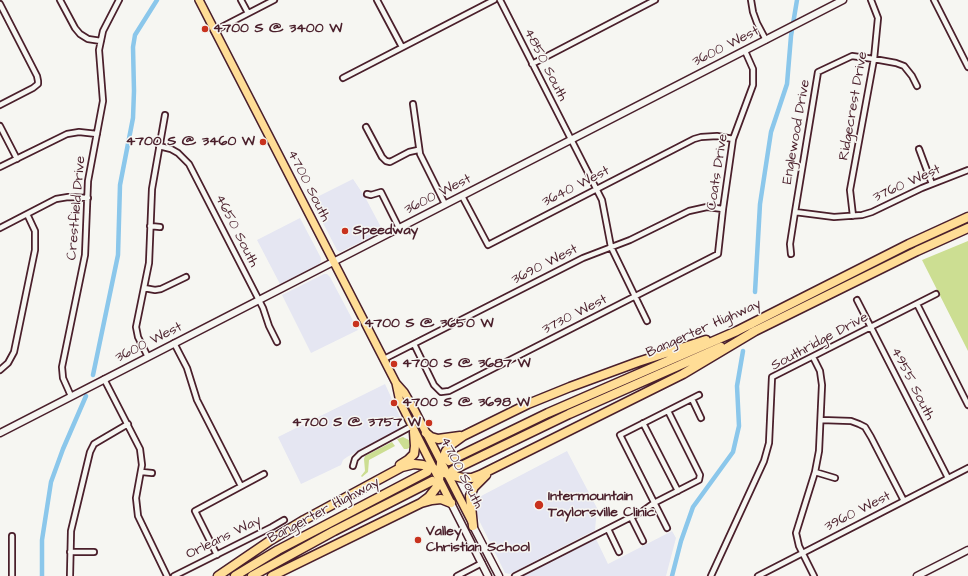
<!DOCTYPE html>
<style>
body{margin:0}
canvas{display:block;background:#f6f6f2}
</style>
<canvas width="968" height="576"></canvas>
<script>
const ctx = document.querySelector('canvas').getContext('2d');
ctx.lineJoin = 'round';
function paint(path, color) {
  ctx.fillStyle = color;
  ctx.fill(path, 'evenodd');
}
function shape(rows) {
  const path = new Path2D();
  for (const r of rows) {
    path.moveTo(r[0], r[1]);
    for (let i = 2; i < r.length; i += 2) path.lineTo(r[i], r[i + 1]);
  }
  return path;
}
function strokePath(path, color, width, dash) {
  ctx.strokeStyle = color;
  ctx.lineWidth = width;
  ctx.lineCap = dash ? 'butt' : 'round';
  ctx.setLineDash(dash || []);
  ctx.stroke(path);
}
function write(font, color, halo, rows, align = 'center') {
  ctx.font = font + ' "Architects Daughter",sans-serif';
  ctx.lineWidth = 3;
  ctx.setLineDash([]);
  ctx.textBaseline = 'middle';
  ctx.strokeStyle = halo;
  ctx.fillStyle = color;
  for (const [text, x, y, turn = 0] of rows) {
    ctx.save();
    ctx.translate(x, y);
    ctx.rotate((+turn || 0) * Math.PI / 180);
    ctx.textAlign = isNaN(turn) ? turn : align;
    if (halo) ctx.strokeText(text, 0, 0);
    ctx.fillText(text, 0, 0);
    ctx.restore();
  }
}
const built = shape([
 [353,179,365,197,383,231,340,252,337,250,311,200],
 [300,218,321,258,321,261,319,264,280,284,257,240],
 [324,274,327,274,330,277,358,330,311,353,282,295],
 [385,384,401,419,401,428,347,457,343,460,341,465,301,484,278,437],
 [567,451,597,508,595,530,510,574,505,573,474,510,475,500,483,495],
 [672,531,676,538,666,576,524,576,596,539,608,564]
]);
const green = shape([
 [968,241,968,351,922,260],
 [403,437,409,440,413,446,407,449,404,449,397,439],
 [392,442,395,446,369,460,368,472,362,477,361,476,365,471,364,459,365,456]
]);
const canal = shape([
 [755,292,760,204,771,132,787,84,791,36,797,0],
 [93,375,118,255,120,185,133,118,134,91,133,47,135,35,157,0],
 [42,576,42,540,51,482,63,449,86,396],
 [672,576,681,541,693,507,733,452,739,426,737,386,743,351]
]);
const street = shape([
 [60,0,75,28,80,34,88,39,101,41],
 [241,0,248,13],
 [377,0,402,47],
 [500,0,602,200,611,247,647,321],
 [751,0,753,12,757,23,766,40],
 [934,0,968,67],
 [0,4,37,76,38,81,38,84,33,88,0,105],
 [214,31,274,0],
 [532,64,655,0],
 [343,78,494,0],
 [413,104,420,154,445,204],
 [0,126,17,159],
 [366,127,382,157,386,161,390,162,409,152,418,150],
 [159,146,171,149,178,153,189,164,263,308,269,326,277,342],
 [919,149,932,184],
 [0,167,67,134,79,132,97,134],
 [367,194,371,195,381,192,399,228],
 [462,196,488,245,694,139,701,137,717,136,733,139],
 [795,212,834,217,862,215,872,212,922,188,968,170],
 [853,216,850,190,874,59,878,18,871,0],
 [150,226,160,227],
 [0,228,56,199,68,197,88,198],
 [791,254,790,244,795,212,818,72,852,56,874,59,896,63,904,66,912,76,917,86],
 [144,288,155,290,161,289,186,277],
 [857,300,948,478],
 [917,304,968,405],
 [174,343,187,368,197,400,241,486],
 [414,344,434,385,441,392,449,391,718,254,723,209,733,139,753,85,753,69,745,51],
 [148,357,138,337,136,327,149,263,152,189,165,115],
 [813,357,820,371,822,385,819,451,815,472,796,533,799,546,814,576],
 [384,359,583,258,630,240,689,211,707,207,723,209],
 [0,370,8,363,14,352,35,250,35,231,27,214],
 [104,379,140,449,142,465,136,498,138,516,167,576],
 [71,396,63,378,62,367,85,255,88,181,103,101,99,50,103,31,119,0],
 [692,399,701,418],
 [821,420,851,421,859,424,865,427,871,437,904,501],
 [643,423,678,491],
 [353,466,355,459,360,454,412,426],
 [142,472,152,473],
 [815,472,835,478],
 [631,517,643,541],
 [667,528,620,435,699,395],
 [608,529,619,552],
 [12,536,12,576],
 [70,552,94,552],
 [217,555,195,511,264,474],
 [70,576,71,531,90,452,94,444,99,441,128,424],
 [174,576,272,527,284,520],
 [457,576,482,563],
 [515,576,643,511,654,503,699,480,700,475,668,411],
 [711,576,764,461,769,443,772,377,936,294],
 [758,576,968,468]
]);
const secondary = shape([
 [0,433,843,0],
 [451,503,488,576],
 [473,526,499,576],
 [917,576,968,550]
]);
const primary = shape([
 [199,0,396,383,404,392,415,411,472,522],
 [396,383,400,402,451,503]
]);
const highway = shape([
 [751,333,917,251,968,228],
 [426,433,431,437,438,439,460,436],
 [449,461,548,413,737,331,909,244,968,217],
 [400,465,408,460,414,454,415,446,414,432],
 [453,470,569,414,721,347],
 [421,503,429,497,436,488,439,480,441,463,446,451,452,444,463,436,528,404,570,387,638,362,706,340],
 [473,526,470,496,474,487,486,475],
 [218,576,271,540,304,520,402,467,414,464,423,465,450,475,463,478,472,478,480,475,683,374,755,331],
 [235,576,278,550,427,472],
 [252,576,334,531,432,481],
 [272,576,421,503,432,500,441,499,451,503]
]);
const markers = [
 [205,29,4,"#c8321e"],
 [263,142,4,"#c8321e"],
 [345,231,4,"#c8321e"],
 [356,324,4,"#c8321e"],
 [394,364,4,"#c8321e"],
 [394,403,4,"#c8321e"],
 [429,423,4,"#c8321e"],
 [539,505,5,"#c8321e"],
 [418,540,4,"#c8321e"]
];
const poiNames = [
 ["4700 S @ 3400 W",213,29],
 ["4700 S @ 3460 W",255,142,"right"],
 ["Speedway",353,231],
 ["4700 S @ 3650 W",364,324],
 ["4700 S @ 3687 W",402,364],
 ["4700 S @ 3698 W",402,403],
 ["4700 S @ 3757 W",421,423,"right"],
 ["Intermountain",548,497],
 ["Taylorsville Clinic",548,513],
 ["Valley",426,532],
 ["Christian School",426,548]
];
const streetNames = [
 ["3600 West",726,47,-27],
 ["4850 South",545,65,63],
 ["Ridgecrest Drive",854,106,-80],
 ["Englewood Drive",797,132,-80],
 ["Coats Drive",718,172,-81],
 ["3760 West",907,184,-24],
 ["4700 South",308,186,63],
 ["3640 West",576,187,-27],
 ["3600 West",438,195,-27],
 ["Crestfield Drive",77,208,-85],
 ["4650 South",236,231,63],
 ["3690 West",545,265,-27],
 ["3730 West",575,315,-27],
 ["Bangerter Highway",704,329,-24],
 ["Southridge Drive",820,342,-28],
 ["3600 West",149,343,-27],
 ["4955 South",912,384,63],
 ["4700 South",461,473,63],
 ["Bangerter Highway",324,511,-28],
 ["3960 West",858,512,-27],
 ["Orleans Way",224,538,-26]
];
paint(built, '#e5e6f2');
paint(green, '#ccde92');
strokePath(canal, '#8bc7eb', 4.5);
strokePath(street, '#4a1f2b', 8);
strokePath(secondary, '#4a1f2b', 9);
strokePath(primary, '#4a1f2b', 10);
strokePath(highway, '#4a1f2b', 11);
strokePath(street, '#f6f6f2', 4.5);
strokePath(secondary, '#f6f6f2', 6);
strokePath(primary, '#ffdd96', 7);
strokePath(highway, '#ffdd96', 8);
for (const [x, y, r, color] of markers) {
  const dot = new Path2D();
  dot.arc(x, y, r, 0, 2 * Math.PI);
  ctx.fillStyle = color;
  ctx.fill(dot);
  strokePath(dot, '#f6f6f2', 1.5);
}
write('bold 14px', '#4a1f2b', '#f6f6f2', poiNames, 'left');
write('14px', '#4a1f2b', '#f6f6f2', streetNames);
</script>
